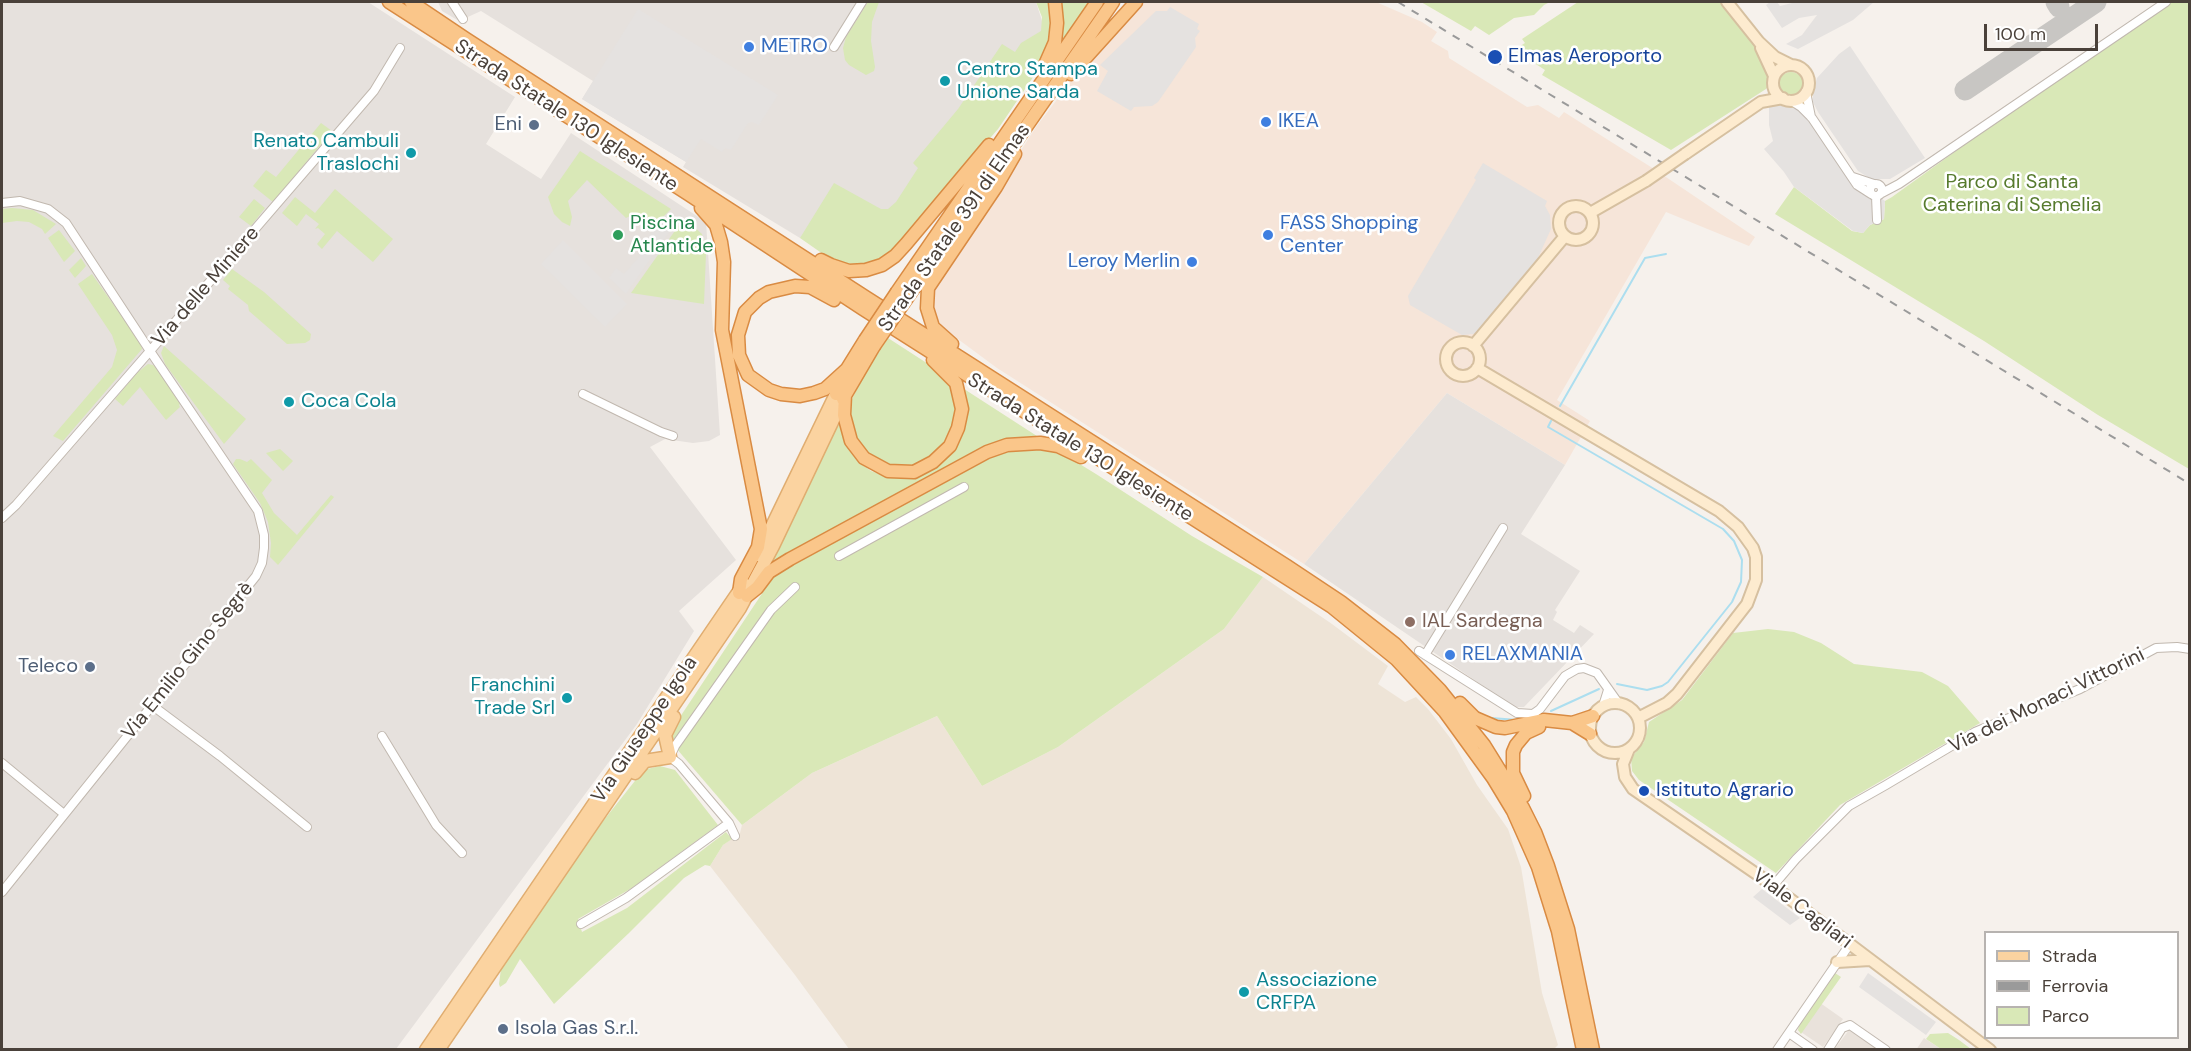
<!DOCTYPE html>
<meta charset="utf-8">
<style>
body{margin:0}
#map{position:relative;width:2191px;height:1051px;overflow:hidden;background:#f6f1ec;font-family:"DM Sans",sans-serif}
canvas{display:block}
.frame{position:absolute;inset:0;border:3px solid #4a413a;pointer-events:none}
.legend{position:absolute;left:1984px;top:931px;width:195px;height:108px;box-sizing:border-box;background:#fff;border:2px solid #b7b3b0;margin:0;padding:8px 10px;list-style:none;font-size:18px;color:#4a413a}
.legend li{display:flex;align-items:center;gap:12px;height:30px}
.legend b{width:30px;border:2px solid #b7b3b0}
.scale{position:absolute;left:1984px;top:24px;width:114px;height:27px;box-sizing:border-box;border:3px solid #4a413a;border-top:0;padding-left:8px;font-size:18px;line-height:21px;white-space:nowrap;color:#4a413a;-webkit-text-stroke:4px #fff;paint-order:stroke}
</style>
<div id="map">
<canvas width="2191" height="1051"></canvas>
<div class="frame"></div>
<ul class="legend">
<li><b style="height:8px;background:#fbd3a0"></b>Strada</li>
<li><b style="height:8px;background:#9a9a9a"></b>Ferrovia</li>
<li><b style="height:16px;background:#d9e8b7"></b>Parco</li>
</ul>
<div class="scale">100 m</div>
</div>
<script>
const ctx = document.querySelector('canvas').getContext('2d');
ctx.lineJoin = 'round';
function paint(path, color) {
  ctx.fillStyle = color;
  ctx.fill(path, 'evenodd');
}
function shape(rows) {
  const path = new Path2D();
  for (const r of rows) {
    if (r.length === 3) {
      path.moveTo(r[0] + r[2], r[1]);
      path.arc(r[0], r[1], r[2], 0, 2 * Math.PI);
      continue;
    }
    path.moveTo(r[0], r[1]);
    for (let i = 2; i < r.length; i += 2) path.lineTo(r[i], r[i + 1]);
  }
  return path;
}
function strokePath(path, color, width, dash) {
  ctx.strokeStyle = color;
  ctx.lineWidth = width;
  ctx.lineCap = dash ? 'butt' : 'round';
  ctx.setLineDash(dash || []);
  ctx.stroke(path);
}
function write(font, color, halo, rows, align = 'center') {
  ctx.font = font + ' "DM Sans",sans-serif';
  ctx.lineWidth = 5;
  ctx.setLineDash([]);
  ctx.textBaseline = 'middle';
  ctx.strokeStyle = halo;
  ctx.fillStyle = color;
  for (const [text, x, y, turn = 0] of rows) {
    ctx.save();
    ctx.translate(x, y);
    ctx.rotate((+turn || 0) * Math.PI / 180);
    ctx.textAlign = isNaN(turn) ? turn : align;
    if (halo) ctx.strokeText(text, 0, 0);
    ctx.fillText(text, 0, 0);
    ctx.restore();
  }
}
const residential = shape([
 [1816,1000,1843,1019,1823,1047,1798,1030],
 [1849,1030,1854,1032,1879,1050,1834,1050],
 [1924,1038,1941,1049,1916,1050]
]);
const commercial = shape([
 [1142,2,1376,2,1422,22,1437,32,1431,41,1448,51,1449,58,1527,107,1538,105,1559,118,1564,112,1654,169,1755,237,1749,246,1666,212,1557,400,1590,421,1565,465,1447,393,1304,564,997,368,943,328,933,311,931,303,935,284,1036,127,1098,46]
]);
const industrial = shape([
 [2,2,368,2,515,97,486,144,541,179,571,133,706,222,720,435,709,441,693,443,665,439,650,447,736,560,679,611,694,631,637,724,396,1049,2,1050],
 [438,2,1036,2,1043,24,1040,40,883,244,800,238,683,167,686,162,582,99,593,81,481,11,459,21,442,11],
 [1447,393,1565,465,1521,534,1580,571,1555,610,1557,612,1553,620,1574,633,1580,625,1594,634,1524,707,1514,707,1304,564]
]);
const education = shape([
 [1263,577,1332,624,1388,666,1378,684,1405,702,1416,697,1428,709,1451,739,1477,785,1508,829,1521,867,1542,993,1558,1045,1553,1050,849,1049,795,975,710,866,723,845,740,833,742,825,812,773,937,716,982,786,1058,747,1224,629]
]);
const green = shape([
 [868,2,879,2,872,22,871,41,875,67,874,71,866,75,849,65,845,60,843,48,846,37],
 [1036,2,1050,2,1053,29,1044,61,998,129,893,251,877,262,854,266,833,261,800,238,834,183,881,209,888,209,896,202,918,168,913,163,958,109,1002,44,1015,52,1021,43,1041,31,1042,17],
 [1059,2,1090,2,1064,38,1060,39],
 [1421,2,1550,2,1544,5,1534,15,1514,18,1489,35,1475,26,1471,31],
 [1578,2,1722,2,1754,43,1768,71,1770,84,1766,89,1671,150,1542,75,1545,70,1514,50,1525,43,1522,39],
 [2171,2,2189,2,2189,469,2098,415,1984,341,1775,214,1794,187,1852,231,1863,233,1870,225,1884,219,1885,201,1892,197,2010,112],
 [1791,84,12],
 [321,123,332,131,273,202,253,186,266,170,276,177],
 [580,151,671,209,652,228,632,215,626,218,587,180,568,201,572,217,570,226,562,222,554,214,548,197],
 [335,189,393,239,373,262,337,231,322,249,317,244,325,234,318,228,315,229,319,224,306,214,297,226,282,213,295,197,315,213],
 [254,199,265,208,251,226,239,217],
 [12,208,33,210,56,224,45,234,42,229,29,222,17,221,2,223,2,209],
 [684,218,702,234,706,254,704,304,631,293],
 [59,230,75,251,64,262,48,238],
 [81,258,86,266,75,278,69,270],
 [232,269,264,292,311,334,310,340,305,343,287,344,249,311,248,305,228,289,230,286,223,280],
 [92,274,141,344,142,349,63,441,53,436,112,367,117,350,112,335,78,284],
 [888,338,936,369,947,381,958,403,955,427,941,451,917,466,903,468,876,463,854,440,848,415,850,403,865,373],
 [164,346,246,419,224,444,165,364,161,353],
 [148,364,153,365,157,368,181,403,179,405,180,407,166,420,140,387,123,406,115,399,137,373],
 [961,387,1040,438,1019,438,1006,441,772,565,771,562,839,418,842,433,849,449,860,463,871,471,888,477,922,474,938,467,947,458,957,445,963,432,966,407],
 [1042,448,1065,455,1096,474,1192,536,1263,577,1224,629,1058,747,982,786,937,716,812,773,742,825,670,741,672,729,775,574,994,455,1008,450],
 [280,449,293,461,283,471,266,453],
 [236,459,240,459,247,462,251,459,272,480,262,493,274,513,297,535,331,495,334,497,278,565,270,557,271,543,268,522,260,503,233,464],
 [1768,629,1794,632,1821,643,1854,664,1922,672,1948,686,1980,723,1840,805,1776,873,1639,780,1632,771,1631,758,1644,742,1649,722,1682,700,1733,633],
 [660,766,675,770,718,825,632,888,578,919,582,932,627,908,726,832,732,839,723,845,710,866,705,865,684,878,629,933,554,1004,520,959,506,983,500,987,499,984,501,969,600,825,642,772,647,769],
 [1835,973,1841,977,1801,1034,1798,1030,1799,1025],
 [1948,1033,1959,1040,1971,1049,1941,1049,1926,1039,1930,1034]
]);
const parking = shape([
 [1770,2,1777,2,1780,6,1796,2,1874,2,1853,20,1798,49,1786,44,1802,35,1817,15,1799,18,1782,28,1766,5],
 [1170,7,1199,24,1197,29,1200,31,1195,38,1196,47,1158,102,1152,106,1134,107,1131,111,1097,91,1108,71,1100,65,1156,11,1167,11],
 [638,9,778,95,759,125,752,122,748,123,731,150,725,148,722,152,701,139,686,162,582,99],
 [1850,46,1925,158,1890,179,1871,179,1858,171,1818,112,1813,102,1813,91,1817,78,1839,54],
 [1783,98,1801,107,1853,177,1885,201,1884,219,1870,225,1863,233,1853,231,1794,187,1784,172,1764,149,1773,141,1769,125,1769,101],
 [1483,163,1547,201,1545,206,1550,215,1551,229,1537,260,1478,331,1473,334,1462,335,1410,305,1408,296,1476,180,1474,178],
 [669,214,679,218,626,294,609,278,616,268,624,274,652,242,648,237],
 [563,240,627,304,605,327,541,264],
 [1762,889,1800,918,1790,925,1753,897],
 [1868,973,1936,1022,1926,1035,1859,987]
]);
const stream = shape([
 [1560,406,1645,258,1666,254],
 [1551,421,1548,427,1723,529,1734,541,1742,560,1741,582,1732,602,1668,682,1662,686,1647,690,1617,684],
 [1475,710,1483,715],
 [1551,711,1599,689],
 [1491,718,1518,720]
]);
const taxiway = shape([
 [2056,2,2059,7],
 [1965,90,2096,2]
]);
const minor = shape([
 [452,2,463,19],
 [834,47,862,2],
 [1806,92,1811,117],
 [1790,100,1801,107,1812,118,1857,185,1871,194],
 [1853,177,1874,184],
 [1876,190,6],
 [1880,194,1899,184,2166,2],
 [1876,196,1877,220],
 [2,203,20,201,48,209,66,223,150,351,258,511,264,535,264,548,262,563,256,576,2,892],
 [583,394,661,432,673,436],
 [2,518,16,505,150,351,374,91,400,48],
 [839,556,964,487],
 [1419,651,1517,713,1533,714,1540,709,1565,676,1577,669,1584,668,1597,673,1619,704],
 [1425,655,1503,528],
 [153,706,220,756,307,827],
 [1603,706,1608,690],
 [382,736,436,825,462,853],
 [2,763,64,814],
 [735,836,729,823,679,764,670,757,675,746,771,610,795,587],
 [1773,886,1796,859,1849,806,1886,785,1975,732,2080,689,2156,648,2177,647,2190,649],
 [581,924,626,898,729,823],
 [1789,1033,1813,1050],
 [1777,1050,1850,944],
 [1828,1050,1842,1028,1850,1025,1886,1050]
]);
const secondary = shape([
 [1727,2,1759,42,1775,57,1791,65],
 [1761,48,1774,76],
 [1791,83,18],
 [1685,154,1761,102,1783,98],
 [1576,223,17],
 [1590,213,1646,181],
 [1463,359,17],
 [1473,346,1565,236],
 [1477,368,1719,511,1738,527,1753,548,1756,557,1756,580,1747,604,1677,694,1667,703,1638,718],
 [1615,728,25],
 [1629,749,1623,764,1625,777,1633,789,1761,877,1990,1050],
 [1837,962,1870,960]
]);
const primary = shape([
 [758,555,836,394],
 [635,773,645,761,670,757,665,735,674,717],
 [426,1050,744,584],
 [438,1050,740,608,773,546,843,399]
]);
const trunk = shape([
 [389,2,688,194,863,309,1332,607,1396,659,1445,712,1493,778,1513,811,1538,867,1558,931,1583,1050],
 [411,2,466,39,867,298,1287,566,1341,602,1395,644,1440,690,1484,745,1523,808,1535,832,1548,866,1568,929,1593,1050],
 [1044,67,1055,42,1057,23,1055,2],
 [1071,74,1136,2],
 [701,208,716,225,721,242,724,262,722,330,761,529,758,547,741,579,739,593],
 [821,260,831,265,849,271,866,270,882,265,895,256,906,244,989,145],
 [897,292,1097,2],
 [907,298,1113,2],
 [834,300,810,287,795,286,769,292,759,298,745,312,738,335,739,355,748,375,769,390,781,394,800,396,814,393,825,389,847,369],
 [952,344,933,327,927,308,928,288,996,187,1015,154],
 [836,394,847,369,865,340],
 [845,395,844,415,851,441,864,458,888,471,914,472,933,462,950,446,958,428,962,409,956,383,933,360],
 [843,399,874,346],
 [747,596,757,588,769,572,790,559,987,452,1007,445,1040,443,1058,446,1081,457],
 [1460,703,1475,718,1496,727,1505,728,1544,720,1572,723,1593,716],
 [1572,723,1590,734],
 [1524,796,1513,773,1513,752,1516,745,1526,733,1539,727]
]);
const rail = shape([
 [1398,2,2190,484]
]);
const secondaryBridge = shape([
 [1646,181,1685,154]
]);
const trunkBridge = shape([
 [865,340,897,292],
 [874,346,907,298]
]);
const markers = [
 [749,47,6,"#3f7fe0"],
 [1495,57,8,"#1a4fb4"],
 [945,81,6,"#0f9aa8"],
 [1266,122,6,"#3f7fe0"],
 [534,125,6,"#5c6f8a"],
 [411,153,6,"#0f9aa8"],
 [618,235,6,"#2e9e5b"],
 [1268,235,6,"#3f7fe0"],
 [1192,262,6,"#3f7fe0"],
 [289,402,6,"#0f9aa8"],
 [1410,622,6,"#8d6e63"],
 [1450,655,6,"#3f7fe0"],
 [90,667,6,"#5c6f8a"],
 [567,698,6,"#0f9aa8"],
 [1644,791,6,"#1a4fb4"],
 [1244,992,6,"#0f9aa8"],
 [503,1029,6,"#5c6f8a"]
];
const shopNames = [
 ["METRO",761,47],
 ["IKEA",1278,122],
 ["FASS Shopping",1280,224],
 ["Center",1280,247],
 ["Leroy Merlin",1180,262,"right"],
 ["RELAXMANIA",1462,655]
];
const transitNames = [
 ["Elmas Aeroporto",1508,57],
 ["Istituto Agrario",1656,791]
];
const cultureNames = [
 ["Centro Stampa",957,70],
 ["Unione Sarda",957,93],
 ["Renato Cambuli",399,142,"right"],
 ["Traslochi",399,165,"right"],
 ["Coca Cola",301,402],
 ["Franchini",555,686,"right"],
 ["Trade Srl",555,709,"right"],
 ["Associazione",1256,981],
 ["CRFPA",1256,1004]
];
const streetNames = [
 ["Strada Statale 130 Iglesiente",566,116,33],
 ["Strada Statale 391 di Elmas",955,228,-55],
 ["Via delle Miniere",206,287,-49],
 ["Strada Statale 130 Iglesiente",1080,448,32],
 ["Via Emilio Gino Segrè",188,661,-51],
 ["Via dei Monaci Vittorini",2047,701,-26],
 ["Via Giuseppe Igola",645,730,-56],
 ["Viale Cagliari",1802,909,37]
];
const serviceNames = [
 ["Eni",522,125],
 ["Teleco",78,667],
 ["Isola Gas S.r.l.",515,1029,"left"]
];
const parkNames = [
 ["Parco di Santa",2012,183],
 ["Caterina di Semelia",2012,206]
];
const leisureNames = [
 ["Piscina",630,224],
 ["Atlantide",630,247]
];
const educationNames = [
 ["IAL Sardegna",1422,622]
];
paint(residential, '#e9e2db');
paint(commercial, '#f6e5d9');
paint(industrial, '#e6e1dd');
paint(education, '#eee4d7');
paint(green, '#d9e8b7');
paint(parking, '#e5e2e0');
strokePath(stream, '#acdeef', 2);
strokePath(taxiway, '#c8c6c3', 21);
strokePath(minor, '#c1b8af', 10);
strokePath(secondary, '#d6c0a0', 14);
strokePath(primary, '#e0ad70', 15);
strokePath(trunk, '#d98b43', 15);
strokePath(minor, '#fff', 8);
strokePath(secondary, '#fdebcf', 10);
strokePath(primary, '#fbd3a0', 12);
strokePath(trunk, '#fac68a', 12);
strokePath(rail, '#9a9a9a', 2, [8, 8]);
strokePath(secondaryBridge, '#d6c0a0', 14, []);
strokePath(trunkBridge, '#d98b43', 15, []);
strokePath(secondaryBridge, '#fdebcf', 10);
strokePath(trunkBridge, '#fac68a', 12);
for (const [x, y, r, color] of markers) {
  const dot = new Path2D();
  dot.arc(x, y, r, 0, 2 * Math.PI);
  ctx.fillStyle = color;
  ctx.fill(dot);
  strokePath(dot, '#fff', 2);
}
write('20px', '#366cbe', '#fff', shopNames, 'left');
write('20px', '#164399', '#fff', transitNames, 'left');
write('20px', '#0d838f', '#fff', cultureNames, 'left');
write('20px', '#4a413a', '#fff', streetNames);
write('20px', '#4e5e75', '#fff', serviceNames, 'right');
write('20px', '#577b2e', '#fff', parkNames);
write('20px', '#27864d', '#fff', leisureNames, 'left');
write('20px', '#785e54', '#fff', educationNames, 'left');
</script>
